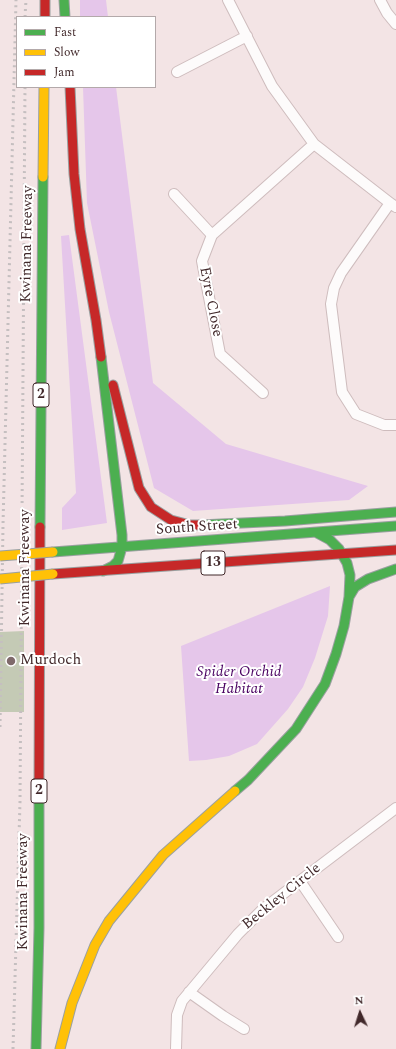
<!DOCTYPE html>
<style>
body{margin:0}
#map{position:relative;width:396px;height:1049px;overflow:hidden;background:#f3e4e5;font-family:Spectral,serif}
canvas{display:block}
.legend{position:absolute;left:16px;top:16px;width:140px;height:72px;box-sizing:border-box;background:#fff;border:1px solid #b3a9aa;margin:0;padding:5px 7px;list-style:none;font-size:12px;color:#41282a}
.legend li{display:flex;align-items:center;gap:8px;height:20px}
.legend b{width:20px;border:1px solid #b3a9aa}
.north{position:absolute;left:340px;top:993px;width:40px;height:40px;-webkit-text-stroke:3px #fff;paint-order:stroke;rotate:356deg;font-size:11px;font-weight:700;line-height:16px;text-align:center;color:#41282a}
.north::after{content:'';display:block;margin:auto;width:14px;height:18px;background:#41282a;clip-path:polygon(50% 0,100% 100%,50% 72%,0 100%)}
</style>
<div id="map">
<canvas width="396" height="1049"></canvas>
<ul class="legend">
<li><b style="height:5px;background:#4caf50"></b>Fast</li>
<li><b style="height:5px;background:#ffc107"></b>Slow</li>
<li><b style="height:5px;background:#c62828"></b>Jam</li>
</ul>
<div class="north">N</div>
</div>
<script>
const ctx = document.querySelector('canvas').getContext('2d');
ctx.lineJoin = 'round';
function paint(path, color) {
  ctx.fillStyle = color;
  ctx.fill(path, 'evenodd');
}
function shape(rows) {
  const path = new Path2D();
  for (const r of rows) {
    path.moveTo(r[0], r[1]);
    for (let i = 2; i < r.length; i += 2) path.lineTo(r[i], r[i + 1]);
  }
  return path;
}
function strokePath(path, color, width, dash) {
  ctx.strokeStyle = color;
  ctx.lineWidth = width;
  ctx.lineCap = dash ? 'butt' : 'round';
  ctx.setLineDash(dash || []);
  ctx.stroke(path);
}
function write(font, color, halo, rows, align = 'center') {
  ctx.font = font + ' Spectral,serif';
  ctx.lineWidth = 4;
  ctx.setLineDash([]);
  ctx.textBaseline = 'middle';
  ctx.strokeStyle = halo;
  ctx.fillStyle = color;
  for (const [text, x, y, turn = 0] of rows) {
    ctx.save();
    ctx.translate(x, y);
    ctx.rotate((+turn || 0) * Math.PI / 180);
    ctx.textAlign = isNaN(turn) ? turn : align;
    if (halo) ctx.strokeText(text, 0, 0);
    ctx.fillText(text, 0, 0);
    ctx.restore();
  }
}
const green = shape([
 [80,0,106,0,108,17,80,17],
 [83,87,116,87,153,383,226,444,368,486,349,500,193,511,154,488,109,312,87,203],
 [69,235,107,523,62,530,62,508,76,493,61,236],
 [330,586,328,616,315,658,303,687,288,709,257,744,229,756,206,760,189,761,181,646]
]);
const building = shape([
 [24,631,24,712,0,712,0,632]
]);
const street = shape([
 [228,0,272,86,314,144,390,203,396,207],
 [380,0,387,13,396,24],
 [177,72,247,36],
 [174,194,212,235],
 [390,203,341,273,334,288,331,304,342,392,356,414,384,425,396,425],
 [263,393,220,354,202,261,212,235,314,144],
 [300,881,338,937],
 [189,992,223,1016,244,1029],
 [176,1049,177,1015,182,1001,238,934,263,909,396,808]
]);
const fast = shape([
 [64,0,65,17],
 [101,357,122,535,122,547,118,561,113,566,103,571],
 [200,525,285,521,396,512],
 [40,527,43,177],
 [53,552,396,526],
 [349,597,355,587,368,579,396,569],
 [235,791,248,780,296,729,325,684,336,654,344,626,349,597,350,575,347,563,339,549,330,540,317,533],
 [36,1049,39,928,39,783]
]);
const slow = shape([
 [43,177,44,87],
 [60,1049,72,1003,95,945,109,921,163,855,235,791]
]);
const jam = shape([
 [45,0,45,17],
 [70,87,74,174,80,229,96,320,101,357],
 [113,385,139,488,151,507,171,520,190,525,200,525],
 [53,574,396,550],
 [39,783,40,527]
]);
const rail = shape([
 [25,17,26,0],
 [0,727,3,525,16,0],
 [13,1049,20,802,25,87]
]);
const slowBridge = shape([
 [0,556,53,552],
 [0,579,53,574]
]);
const markers = [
 [11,661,5,"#7f6a6b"]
];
const shields = [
 [41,395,16],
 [213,563,24],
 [39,791,16]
];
const shieldNames = [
 ["2",41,395],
 ["13",213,563],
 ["2",39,791]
];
const streetNames = [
 ["Kwinana Freeway",28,244,-89],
 ["Eyre Close",210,302,79],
 ["South Street",197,528,-4],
 ["Kwinana Freeway",26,568,-90],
 ["Kwinana Freeway",24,892,-90],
 ["Beckley Circle",282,897,-39]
];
const poiNames = [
 ["Murdoch",20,661]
];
const parkNames = [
 ["Spider Orchid",239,673],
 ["Habitat",239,690]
];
paint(green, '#e5c6ea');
paint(building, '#c4cab5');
strokePath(street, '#cebcbd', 12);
strokePath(fast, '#9aa0a0', 11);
strokePath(slow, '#9aa0a0', 11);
strokePath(jam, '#9aa0a0', 11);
strokePath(street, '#fdfbfb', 10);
strokePath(fast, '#4caf50', 9);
strokePath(slow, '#ffc107', 9);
strokePath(jam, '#c62828', 9);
strokePath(rail, '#c5bfc0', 3, [2, 4]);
strokePath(slowBridge, '#9aa0a0', 11, []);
strokePath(slowBridge, '#ffc107', 9);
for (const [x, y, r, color] of markers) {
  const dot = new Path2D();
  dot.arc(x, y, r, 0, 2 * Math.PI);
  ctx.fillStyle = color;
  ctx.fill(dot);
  strokePath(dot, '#fff', 1.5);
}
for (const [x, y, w] of shields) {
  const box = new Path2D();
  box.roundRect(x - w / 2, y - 12, w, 24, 3);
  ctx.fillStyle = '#fff';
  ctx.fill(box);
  strokePath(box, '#41282a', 1);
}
write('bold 14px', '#41282a', null, shieldNames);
write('15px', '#41282a', '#fff', streetNames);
write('15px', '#41282a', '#fff', poiNames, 'left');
write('italic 15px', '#4a0262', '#fff', parkNames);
</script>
